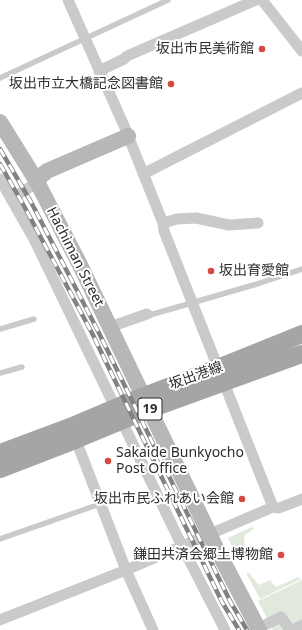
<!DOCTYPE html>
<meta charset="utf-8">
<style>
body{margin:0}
canvas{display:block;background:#fff}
</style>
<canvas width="302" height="630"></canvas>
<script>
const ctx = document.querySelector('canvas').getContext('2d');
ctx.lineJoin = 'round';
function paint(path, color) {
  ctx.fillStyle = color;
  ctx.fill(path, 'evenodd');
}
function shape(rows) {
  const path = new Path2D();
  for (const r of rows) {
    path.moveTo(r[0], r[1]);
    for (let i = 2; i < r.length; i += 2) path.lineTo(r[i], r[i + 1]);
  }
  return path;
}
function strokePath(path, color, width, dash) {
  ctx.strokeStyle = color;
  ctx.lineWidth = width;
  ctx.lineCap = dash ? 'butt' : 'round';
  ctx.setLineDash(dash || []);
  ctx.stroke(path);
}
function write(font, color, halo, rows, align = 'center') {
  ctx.font = font + ' "Noto Sans","Noto Sans JP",sans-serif';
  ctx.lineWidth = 4;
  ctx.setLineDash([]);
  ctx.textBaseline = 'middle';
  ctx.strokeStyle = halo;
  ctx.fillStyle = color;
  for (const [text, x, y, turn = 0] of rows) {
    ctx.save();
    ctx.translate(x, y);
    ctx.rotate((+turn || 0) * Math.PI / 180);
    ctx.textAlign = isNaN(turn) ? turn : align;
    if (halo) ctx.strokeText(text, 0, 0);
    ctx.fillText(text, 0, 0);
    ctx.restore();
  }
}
const green = shape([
 [252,527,254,529,245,535,244,542,247,555,242,559,240,562,228,538],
 [246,573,249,573,259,585,270,580,276,587,298,577,301,579,260,599],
 [302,580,302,630,273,630,258,601]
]);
const lane = shape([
 [0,78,168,0],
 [147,314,150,315,257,284,302,269],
 [0,329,34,319],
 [0,373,22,367],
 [0,539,100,504]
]);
const street = shape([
 [68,0,125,128,163,223,164,231,273,507],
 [262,0,302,51],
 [99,71,124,59,127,56,256,0],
 [143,174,302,93],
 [0,179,35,241,182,546,225,630],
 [11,199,30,187,36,180],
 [163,223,177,219,196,218,229,225,258,223],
 [110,327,147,314],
 [74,435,126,570,153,630],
 [0,620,126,570,273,507,279,508,302,499],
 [267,624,281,617,290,630],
 [293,630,302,625]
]);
const secondary = shape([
 [0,122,36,180,80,265,216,548,259,630],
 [36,180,47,171,128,136]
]);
const primary = shape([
 [0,453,70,427,129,402,228,364,302,334],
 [0,469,75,440,150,409,302,354]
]);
const rail = shape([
 [0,149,31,202,98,331,230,601,247,630],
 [0,164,24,206,92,333,222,602,239,630]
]);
const markers = [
 [262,49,4,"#d5493e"],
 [171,84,4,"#d5493e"],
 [211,271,4,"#d5493e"],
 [108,461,4,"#d5493e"],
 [242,499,4,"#d5493e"],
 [281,555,4,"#d5493e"]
];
const shields = [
 [150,409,24]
];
const shieldNames = [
 ["19",150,409]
];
const poiNames = [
 ["坂出市民美術館",254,49],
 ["坂出市立大橋記念図書館",163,84],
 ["坂出育愛館",219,271,"left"],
 ["Sakaide Bunkyocho",116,453,"left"],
 ["Post Office",116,469,"left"],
 ["坂出市民ふれあい会館",234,499],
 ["鎌田共済会郷土博物館",273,555]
];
const streetNames = [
 ["Hachiman Street",75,257,63],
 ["坂出港線",196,376,-20]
];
paint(green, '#e1e9dc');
strokePath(lane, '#cacaca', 5.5);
strokePath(street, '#cacaca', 11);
strokePath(secondary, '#b7b7b7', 16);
strokePath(primary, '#a5a5a5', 18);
strokePath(rail, '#828282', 4.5);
strokePath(rail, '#fff', 3, [9]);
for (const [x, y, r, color] of markers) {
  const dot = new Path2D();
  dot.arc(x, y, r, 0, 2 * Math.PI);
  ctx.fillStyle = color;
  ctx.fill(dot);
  strokePath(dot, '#fff', 1.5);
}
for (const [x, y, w] of shields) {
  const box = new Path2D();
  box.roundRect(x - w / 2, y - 11, w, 22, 3);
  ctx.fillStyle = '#fff';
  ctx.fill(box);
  strokePath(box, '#2d2d2d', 1);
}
write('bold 13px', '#2d2d2d', null, shieldNames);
write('14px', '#2d2d2d', '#fff', poiNames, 'right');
write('14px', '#2d2d2d', '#fff', streetNames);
</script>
